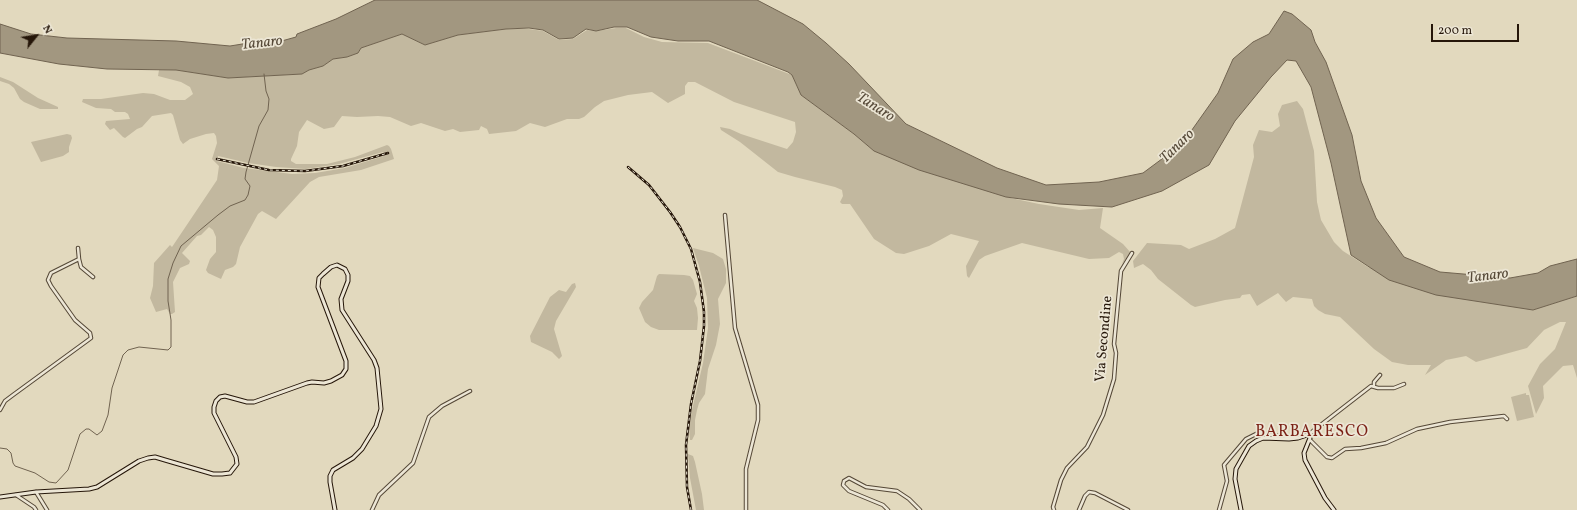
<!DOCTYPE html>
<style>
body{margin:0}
#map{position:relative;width:1577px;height:510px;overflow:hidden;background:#e2d9be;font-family:Vollkorn,serif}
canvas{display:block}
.north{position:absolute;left:16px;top:16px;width:40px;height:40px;-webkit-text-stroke:3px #ece6d5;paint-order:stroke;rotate:60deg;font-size:11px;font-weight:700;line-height:16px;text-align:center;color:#251609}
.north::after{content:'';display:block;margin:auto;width:14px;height:18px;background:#251609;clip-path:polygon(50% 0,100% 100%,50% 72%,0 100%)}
.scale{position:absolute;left:1431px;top:24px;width:88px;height:18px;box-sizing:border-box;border:2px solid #251609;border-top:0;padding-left:5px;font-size:12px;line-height:14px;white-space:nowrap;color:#251609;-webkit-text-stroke:3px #ece6d5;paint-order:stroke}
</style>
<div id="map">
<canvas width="1577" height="510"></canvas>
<div class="north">N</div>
<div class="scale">200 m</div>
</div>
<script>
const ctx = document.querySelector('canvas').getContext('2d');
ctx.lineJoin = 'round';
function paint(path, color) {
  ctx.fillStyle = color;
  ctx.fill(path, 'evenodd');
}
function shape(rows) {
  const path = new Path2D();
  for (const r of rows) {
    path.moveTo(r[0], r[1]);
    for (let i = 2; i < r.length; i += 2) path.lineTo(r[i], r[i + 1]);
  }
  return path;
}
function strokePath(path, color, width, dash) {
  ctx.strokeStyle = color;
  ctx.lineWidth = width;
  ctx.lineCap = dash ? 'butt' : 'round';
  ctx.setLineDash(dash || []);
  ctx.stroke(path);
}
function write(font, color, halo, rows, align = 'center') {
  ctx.font = font + ' Vollkorn,serif';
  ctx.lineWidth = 3.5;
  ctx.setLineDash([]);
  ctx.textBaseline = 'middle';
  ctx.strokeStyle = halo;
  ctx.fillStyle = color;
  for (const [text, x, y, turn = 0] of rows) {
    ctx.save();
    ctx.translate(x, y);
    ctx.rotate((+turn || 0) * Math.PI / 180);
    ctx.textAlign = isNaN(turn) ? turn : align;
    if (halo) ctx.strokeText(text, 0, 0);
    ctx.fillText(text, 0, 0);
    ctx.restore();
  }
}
const green = shape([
 [616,28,626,28,644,37,662,42,708,43,792,75,801,95,854,134,874,151,1006,197,1039,204,1079,210,1103,208,1100,228,1123,244,1131,253,1122,264,1124,259,1123,254,1119,252,1109,258,1089,259,1022,243,985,256,979,260,969,278,967,276,966,266,979,241,951,234,929,246,904,254,896,253,874,239,850,204,842,204,840,202,843,196,842,190,835,187,795,177,778,172,740,142,721,130,720,127,730,129,741,134,787,149,793,142,796,132,795,122,734,102,695,82,688,82,685,86,685,94,668,103,652,92,628,95,604,101,595,107,584,117,579,119,567,119,545,127,530,123,516,131,489,134,487,129,481,126,479,130,460,132,453,129,445,131,421,123,411,126,390,117,378,116,357,117,342,116,334,127,324,129,307,120,299,132,297,146,291,159,291,161,296,164,327,164,355,157,387,145,389,146,391,149,394,159,361,170,319,177,310,182,276,219,262,211,258,214,240,247,236,264,233,267,225,270,221,279,208,273,206,270,210,259,216,252,216,237,213,230,209,227,201,235,197,236,182,253,190,261,189,264,180,268,173,282,175,312,172,314,170,314,167,309,156,312,150,298,153,286,154,263,170,245,172,247,217,180,219,166,212,159,217,143,216,136,214,133,206,134,190,139,183,144,180,140,173,115,171,113,152,116,142,127,137,129,125,138,123,137,114,128,110,130,105,124,106,121,130,119,128,114,125,112,115,112,111,109,96,108,82,102,83,99,101,99,143,93,154,94,170,100,185,100,193,94,190,87,181,82,158,76,159,70,176,70,228,78,302,74,309,70,323,66,333,59,347,57,358,53,361,48,402,34,425,45,458,35,506,29,529,29,543,31,559,40,573,39,587,30,596,31],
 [383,152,384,156,345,168,315,173,292,174,244,168,217,161,218,156,248,163,276,167,306,169,339,164],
 [0,77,13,82,38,98,58,107,58,109,40,109,24,102,20,99,14,88,9,84,0,81],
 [1297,101,1303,109,1314,151,1317,202,1321,220,1334,242,1343,251,1368,267,1533,310,1577,296,1577,378,1573,365,1563,366,1543,386,1544,398,1536,414,1528,386,1540,364,1555,349,1566,322,1560,322,1544,330,1527,348,1476,362,1466,356,1446,360,1425,375,1431,365,1408,365,1392,362,1374,349,1340,317,1325,314,1318,310,1314,306,1312,299,1293,297,1286,302,1278,293,1257,306,1250,294,1242,295,1240,298,1225,300,1195,307,1191,305,1158,279,1151,270,1143,264,1134,268,1133,261,1147,243,1181,245,1189,249,1215,239,1235,228,1254,157,1253,145,1259,130,1272,132,1280,126,1278,114,1282,105],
 [67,134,71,135,72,138,69,147,69,152,63,156,41,162,31,142],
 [693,248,713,253,723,259,726,269,726,283,718,299,720,324,716,345,708,369,705,394,699,403,697,410,695,420,695,434,692,440,690,440,689,428,692,410,703,363,708,328,707,298,699,266],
 [659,274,684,275,690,276,693,280,697,294,694,301,697,308,698,318,697,330,659,330,651,327,645,322,639,308,642,302,653,290,657,276],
 [575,283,576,287,556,321,554,329,562,356,559,359,552,352,531,342,530,336,550,297,559,290,566,292,572,284],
 [1526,393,1526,395,1529,395,1534,417,1517,421,1511,397],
 [688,454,693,456,695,462,702,494,704,510,696,510,690,478]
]);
const water = shape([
 [375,0,757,0,803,24,826,43,849,64,906,124,997,168,1046,185,1099,182,1143,173,1182,144,1218,93,1233,59,1253,42,1269,34,1284,11,1292,14,1311,30,1315,42,1326,62,1352,135,1361,181,1376,218,1404,257,1440,272,1510,278,1538,273,1550,266,1577,259,1577,296,1533,310,1436,295,1389,280,1351,255,1331,163,1311,87,1296,61,1287,60,1271,77,1235,121,1209,165,1162,191,1112,207,1059,204,1006,197,919,170,874,151,854,134,801,95,792,75,788,72,709,41,678,41,651,37,627,27,614,27,596,31,586,29,573,38,559,39,543,30,529,28,506,29,458,35,425,45,402,34,361,48,358,53,347,57,333,59,323,66,309,70,302,74,228,78,176,70,107,69,59,64,0,53,0,24,31,34,67,38,176,41,230,46,261,41,278,42,296,37,297,34,336,19,375,0]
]);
const stream = shape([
 [0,448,7,449,11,453,13,463,15,466,35,473,49,482,56,483,68,470,80,434,86,429,89,429,97,435,102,431,108,415,112,388,123,355,128,350,139,347,168,350,171,347,171,320,168,301,168,279,173,263,181,246,218,215,230,206,245,200,248,195,250,186,245,179,246,172,259,126,268,110,269,99,266,91,264,74]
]);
const street = shape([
 [725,215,735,328,758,405,758,420,746,469,746,510],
 [78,248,79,259,81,267,93,277],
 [1374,385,1374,382,1380,375],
 [0,410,5,401,13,395,91,338,90,333,75,320,51,286,48,280,51,273,79,259],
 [1309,435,1313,431,1371,386,1378,388,1394,388,1404,384],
 [1310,440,1327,457,1332,458,1345,449,1361,448,1386,443,1417,429,1450,422,1504,416,1507,419],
 [36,492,47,510],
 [16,495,34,507,36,510],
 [372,510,379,495,413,463,429,417,442,406,470,391],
 [888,510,883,505,849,491,843,485,844,481,849,478,866,487,897,491,909,499,920,510],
 [1054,510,1053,507,1061,480,1067,468,1087,447,1103,415,1114,379,1116,353,1114,344,1121,271,1132,253],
 [1079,510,1085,496,1089,492,1095,493,1128,510],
 [1219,510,1227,481,1224,465,1246,439,1258,433,1295,438]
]);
const secondary = shape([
 [0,497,36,492,89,489,97,487,139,461,148,458,155,457,165,460,213,474,222,474,230,473,237,464,236,457,214,413,214,407,216,401,220,397,225,396,247,402,254,402,307,383,312,382,324,383,331,381,342,375,346,369,346,361,318,287,319,278,323,274,331,267,337,265,345,269,348,275,348,281,341,299,342,310,374,360,377,368,381,409,376,426,362,449,353,458,333,470,330,476,330,482,335,510],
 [1241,510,1235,479,1236,469,1249,446,1256,441,1263,438,1289,439,1298,438,1307,435,1309,435,1310,438,1304,453,1305,460,1325,498,1334,510]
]);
const rail = shape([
 [217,159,269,170,305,171,343,166,388,153],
 [628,167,649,185,670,212,680,227,691,249,700,282,704,312,704,326,700,361,691,404,686,445,687,487,691,510]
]);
const streetNames = [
 ["Via Secondine",1105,339,-85]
];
const waterNames = [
 ["Tanaro",262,44,-6],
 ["Tanaro",875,108,32],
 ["Tanaro",1178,147,-45],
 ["Tanaro",1488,277,-7]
];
const quarterNames = [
 ["BARBARESCO",1312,433]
];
paint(green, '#c2b89f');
paint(water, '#a29780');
strokePath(water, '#706350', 1);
strokePath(stream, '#706350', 1);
strokePath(street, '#544736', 4.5);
strokePath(secondary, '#251609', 5);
strokePath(street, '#ece6d5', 2.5);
strokePath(secondary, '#ece6d5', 3);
strokePath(rail, '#251609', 2.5);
strokePath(rail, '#ece6d5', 1, [3]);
write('14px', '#251609', '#ece6d5', streetNames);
write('italic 15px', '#574a39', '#ece6d5', waterNames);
ctx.letterSpacing = '1px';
write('16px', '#7a1f14', '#ece6d5', quarterNames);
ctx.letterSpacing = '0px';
</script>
